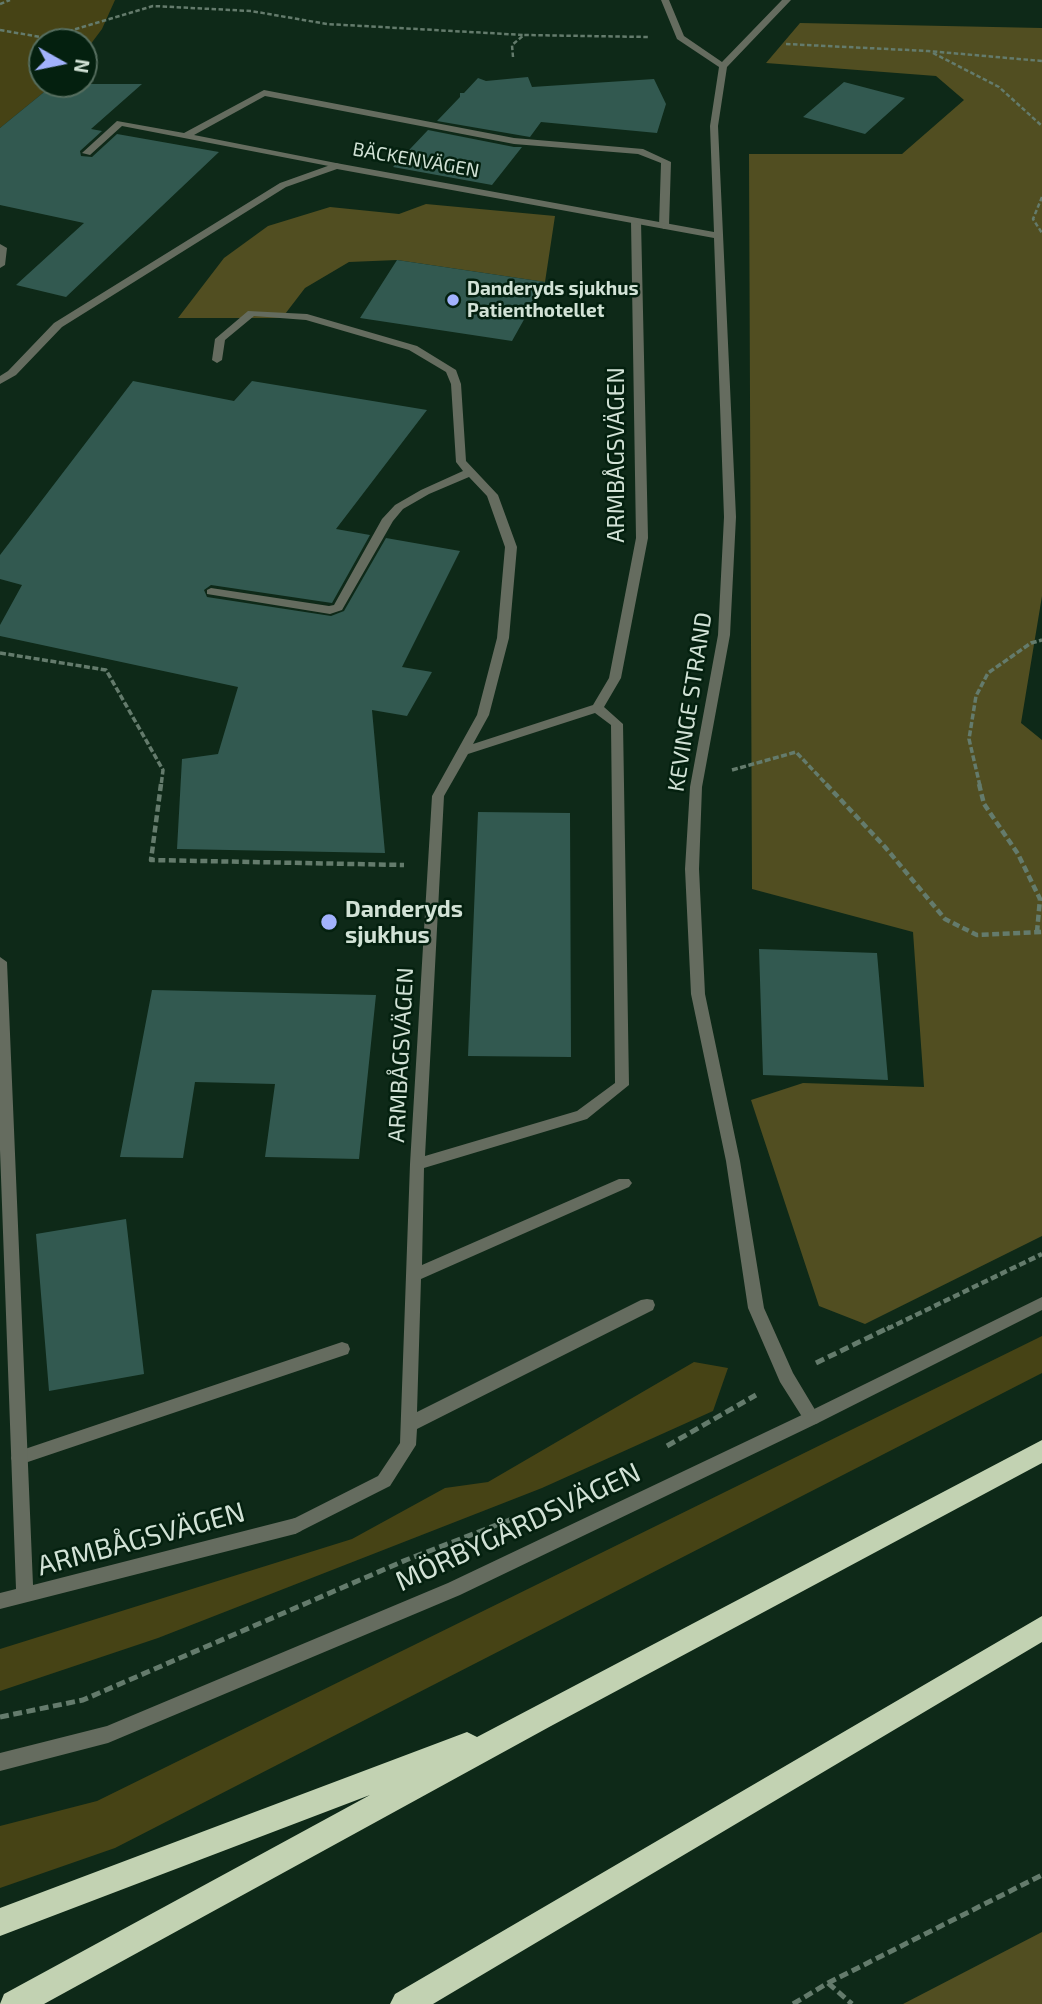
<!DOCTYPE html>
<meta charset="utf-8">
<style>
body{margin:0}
#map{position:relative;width:1042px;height:2004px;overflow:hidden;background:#0e2918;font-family:"Exo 2",sans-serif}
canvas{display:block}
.north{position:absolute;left:28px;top:28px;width:70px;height:70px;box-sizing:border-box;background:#04200f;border:2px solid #566e5f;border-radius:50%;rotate:99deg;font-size:19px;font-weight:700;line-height:28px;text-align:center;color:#d2e2d6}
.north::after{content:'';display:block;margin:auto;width:24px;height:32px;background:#a2b2fd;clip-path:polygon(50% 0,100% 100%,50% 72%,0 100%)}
</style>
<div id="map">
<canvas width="1042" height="2004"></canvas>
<div class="north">N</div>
</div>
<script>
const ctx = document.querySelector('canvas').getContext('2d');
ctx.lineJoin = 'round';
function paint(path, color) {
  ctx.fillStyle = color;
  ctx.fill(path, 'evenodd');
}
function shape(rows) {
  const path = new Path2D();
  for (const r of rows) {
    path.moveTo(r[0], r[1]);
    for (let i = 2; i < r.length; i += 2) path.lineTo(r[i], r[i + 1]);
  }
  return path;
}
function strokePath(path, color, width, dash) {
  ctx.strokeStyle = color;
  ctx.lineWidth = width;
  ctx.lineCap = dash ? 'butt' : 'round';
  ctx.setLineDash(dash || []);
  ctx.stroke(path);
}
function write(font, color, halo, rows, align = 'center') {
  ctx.font = font + ' "Exo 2",sans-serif';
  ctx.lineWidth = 5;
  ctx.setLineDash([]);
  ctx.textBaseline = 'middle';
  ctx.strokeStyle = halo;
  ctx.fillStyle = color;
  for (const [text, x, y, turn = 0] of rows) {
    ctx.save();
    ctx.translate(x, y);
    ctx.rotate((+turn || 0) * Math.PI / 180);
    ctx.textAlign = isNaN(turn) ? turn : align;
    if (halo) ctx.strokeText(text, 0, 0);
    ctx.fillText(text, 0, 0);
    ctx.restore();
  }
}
const green = shape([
 [0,0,115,0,102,29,84,53,84,42,42,42,42,84,54,84,0,128],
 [1042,1336,1042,1373,115,1848,0,1888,0,1826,97,1801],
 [694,1362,728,1368,713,1411,542,1488,158,1638,0,1691,0,1649,352,1539,445,1488,488,1482]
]);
const forest = shape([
 [800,23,1042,28,1042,596,1021,723,1042,740,1042,1236,865,1324,819,1306,751,1100,803,1083,924,1087,913,932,752,889,749,154,902,154,964,100,936,76,766,63],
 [426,204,555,216,545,282,397,260,349,262,305,288,282,318,178,318,224,258,268,226,330,207,399,214],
 [1042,1932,1042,2004,903,2004]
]);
const building = shape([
 [528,77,532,87,654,79,666,104,657,133,541,122,530,137,437,121,460,97,460,93,464,93,478,78,486,81],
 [844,82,905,98,865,134,803,117],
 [54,84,142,84,91,129,102,131,80,151,81,156,92,157,117,134,219,152,66,297,16,285,84,223,0,205,0,128],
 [428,130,514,147,522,147,492,185,393,167],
 [397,260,545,282,512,341,360,318],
 [133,381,234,401,252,381,427,410,336,529,370,535,332,603,211,585,204,590,207,597,331,616,344,611,386,538,460,551,402,667,432,672,407,716,372,710,385,853,177,849,182,759,218,754,238,687,0,636,0,625,22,585,0,579,0,555],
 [478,812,570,813,571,1057,468,1056],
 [759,949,877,953,888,1080,763,1075],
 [152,990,376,995,359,1159,265,1157,275,1084,195,1082,183,1158,120,1157],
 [126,1219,144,1374,49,1391,36,1234]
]);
const pathFar3 = shape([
 [0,4,10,0],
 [0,30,46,38,153,6,251,11,327,24,524,35],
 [786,44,928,51,1042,61],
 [933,53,999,87,1042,126],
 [513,57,512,45,524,35,649,37],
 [1042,197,1033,219,1042,233]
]);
const pathFar2 = shape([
 [0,653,106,670,163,770,161,786],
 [732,770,796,752,828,786],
 [980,786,969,739,976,696,988,673,1031,643,1042,640]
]);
const pathFar1 = shape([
 [161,784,151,860,404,865],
 [826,784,885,847,945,919,977,935,1042,932],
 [979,784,984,804,1018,854,1040,899,1037,932],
 [887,1329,1042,1254]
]);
const path = shape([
 [816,1363,890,1327],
 [667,1446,756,1395],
 [0,1717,83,1700,406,1560,520,1516],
 [828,1983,852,2004],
 [793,2004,828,1983,1042,1875]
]);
const service = shape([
 [264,90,514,138,643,149,671,162,669,226,664,229,659,226,661,163,638,154,514,144,265,96,194,135,336,163,339,164,339,168,122,126,90,155,82,153,117,121,184,133,264,90],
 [636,218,641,221,648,538,621,678,604,707,623,724,629,1085,587,1119,424,1168,422,1265,619,1179,629,1179,632,1183,629,1187,421,1279,417,1412,641,1300,647,1299,653,1300,655,1305,653,1310,417,1429,416,1445,390,1486,295,1534,289,1531,286,1526,289,1521,378,1476,400,1443,410,1164,432,796,477,715,497,638,505,547,487,496,469,477,429,494,403,509,393,521,342,610,330,614,207,594,207,590,211,588,329,606,334,605,382,519,395,505,421,490,463,471,456,462,451,384,446,372,409,350,306,320,254,316,225,340,222,360,217,363,212,360,215,339,248,311,307,314,417,346,456,370,461,384,466,461,498,495,517,547,509,638,489,715,473,744,593,705,609,678,636,538,631,221,636,218],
 [595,713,611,725,615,1083,577,1111,425,1156,444,796,468,754,595,713],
 [0,244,7,248,5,265,0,268,0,244],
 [342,1342,348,1344,350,1349,348,1354,19,1465,13,1463,11,1458,13,1453,19,1451,342,1342]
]);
const minor = shape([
 [661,0,669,0,684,36,722,62,782,0,791,0,727,67,718,126,736,517,730,635,702,787,699,869,705,994,740,1161,764,1308,793,1373,820,1418,818,1423,812,1425,806,1423,780,1382,748,1308,726,1161,691,994,685,869,690,787,718,635,724,517,714,238,337,169,286,187,62,327,16,375,0,384,0,376,8,371,54,323,280,183,336,163,714,232,710,126,719,67,677,39,661,0],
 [0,957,7,962,33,1585,295,1518,301,1521,304,1526,301,1531,295,1534,0,1609,0,1593,16,1589,0,1150,0,957]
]);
const tertiary = shape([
 [1042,1297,1042,1310,818,1423,460,1595,108,1743,0,1771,0,1753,107,1726,448,1583,806,1413,1042,1297]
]);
const motorway = shape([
 [1042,1440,1042,1463,551,1726,44,2004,0,2004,4,1994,370,1795,0,1936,0,1908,467,1732,477,1737,1042,1440],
 [1042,1616,1042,1642,433,2004,390,2004,395,1994,1042,1616]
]);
const markers = [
 [453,300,7,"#a2b2fd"],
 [329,922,9,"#a2b2fd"]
];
const farStreetnames = [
 ["BÄCKENVÄGEN",416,160,10]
];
const farPoinames = [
 ["Danderyds sjukhus",467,289],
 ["Patienthotellet",467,311]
];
const streetNames = [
 ["ARMBÅGSVÄGEN",616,455,-90],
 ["KEVINGE STRAND",690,702,-81],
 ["ARMBÅGSVÄGEN",401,1055,-87]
];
const poiNames = [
 ["Danderyds",345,909],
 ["sjukhus",345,935]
];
const nearStreetnames = [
 ["MÖRBYGÅRDSVÄGEN",518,1527,-25],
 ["ARMBÅGSVÄGEN",141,1539,-15]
];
paint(green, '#464315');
paint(forest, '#514e21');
paint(building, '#325950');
strokePath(pathFar3, '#647b6c', 2.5, [4.5, 2.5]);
strokePath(pathFar2, '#647b6c', 3.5, [6, 2.5]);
strokePath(pathFar1, '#647b6c', 4.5, [7, 3.5]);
strokePath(path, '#647b6c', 5, [9, 4.5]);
paint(service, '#656c5f');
paint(minor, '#656c5f');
paint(tertiary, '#656c5f');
paint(motorway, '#c2d2b2');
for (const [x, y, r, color] of markers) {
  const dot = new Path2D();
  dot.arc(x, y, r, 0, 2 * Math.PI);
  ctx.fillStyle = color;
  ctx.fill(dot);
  strokePath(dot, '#04200f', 2.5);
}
write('19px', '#d2e2d6', '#04200f', farStreetnames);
write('bold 19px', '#d2e2d6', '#04200f', farPoinames, 'left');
write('23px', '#d2e2d6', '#04200f', streetNames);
write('bold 23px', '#d2e2d6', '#04200f', poiNames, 'left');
write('28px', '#d2e2d6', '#04200f', nearStreetnames);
</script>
